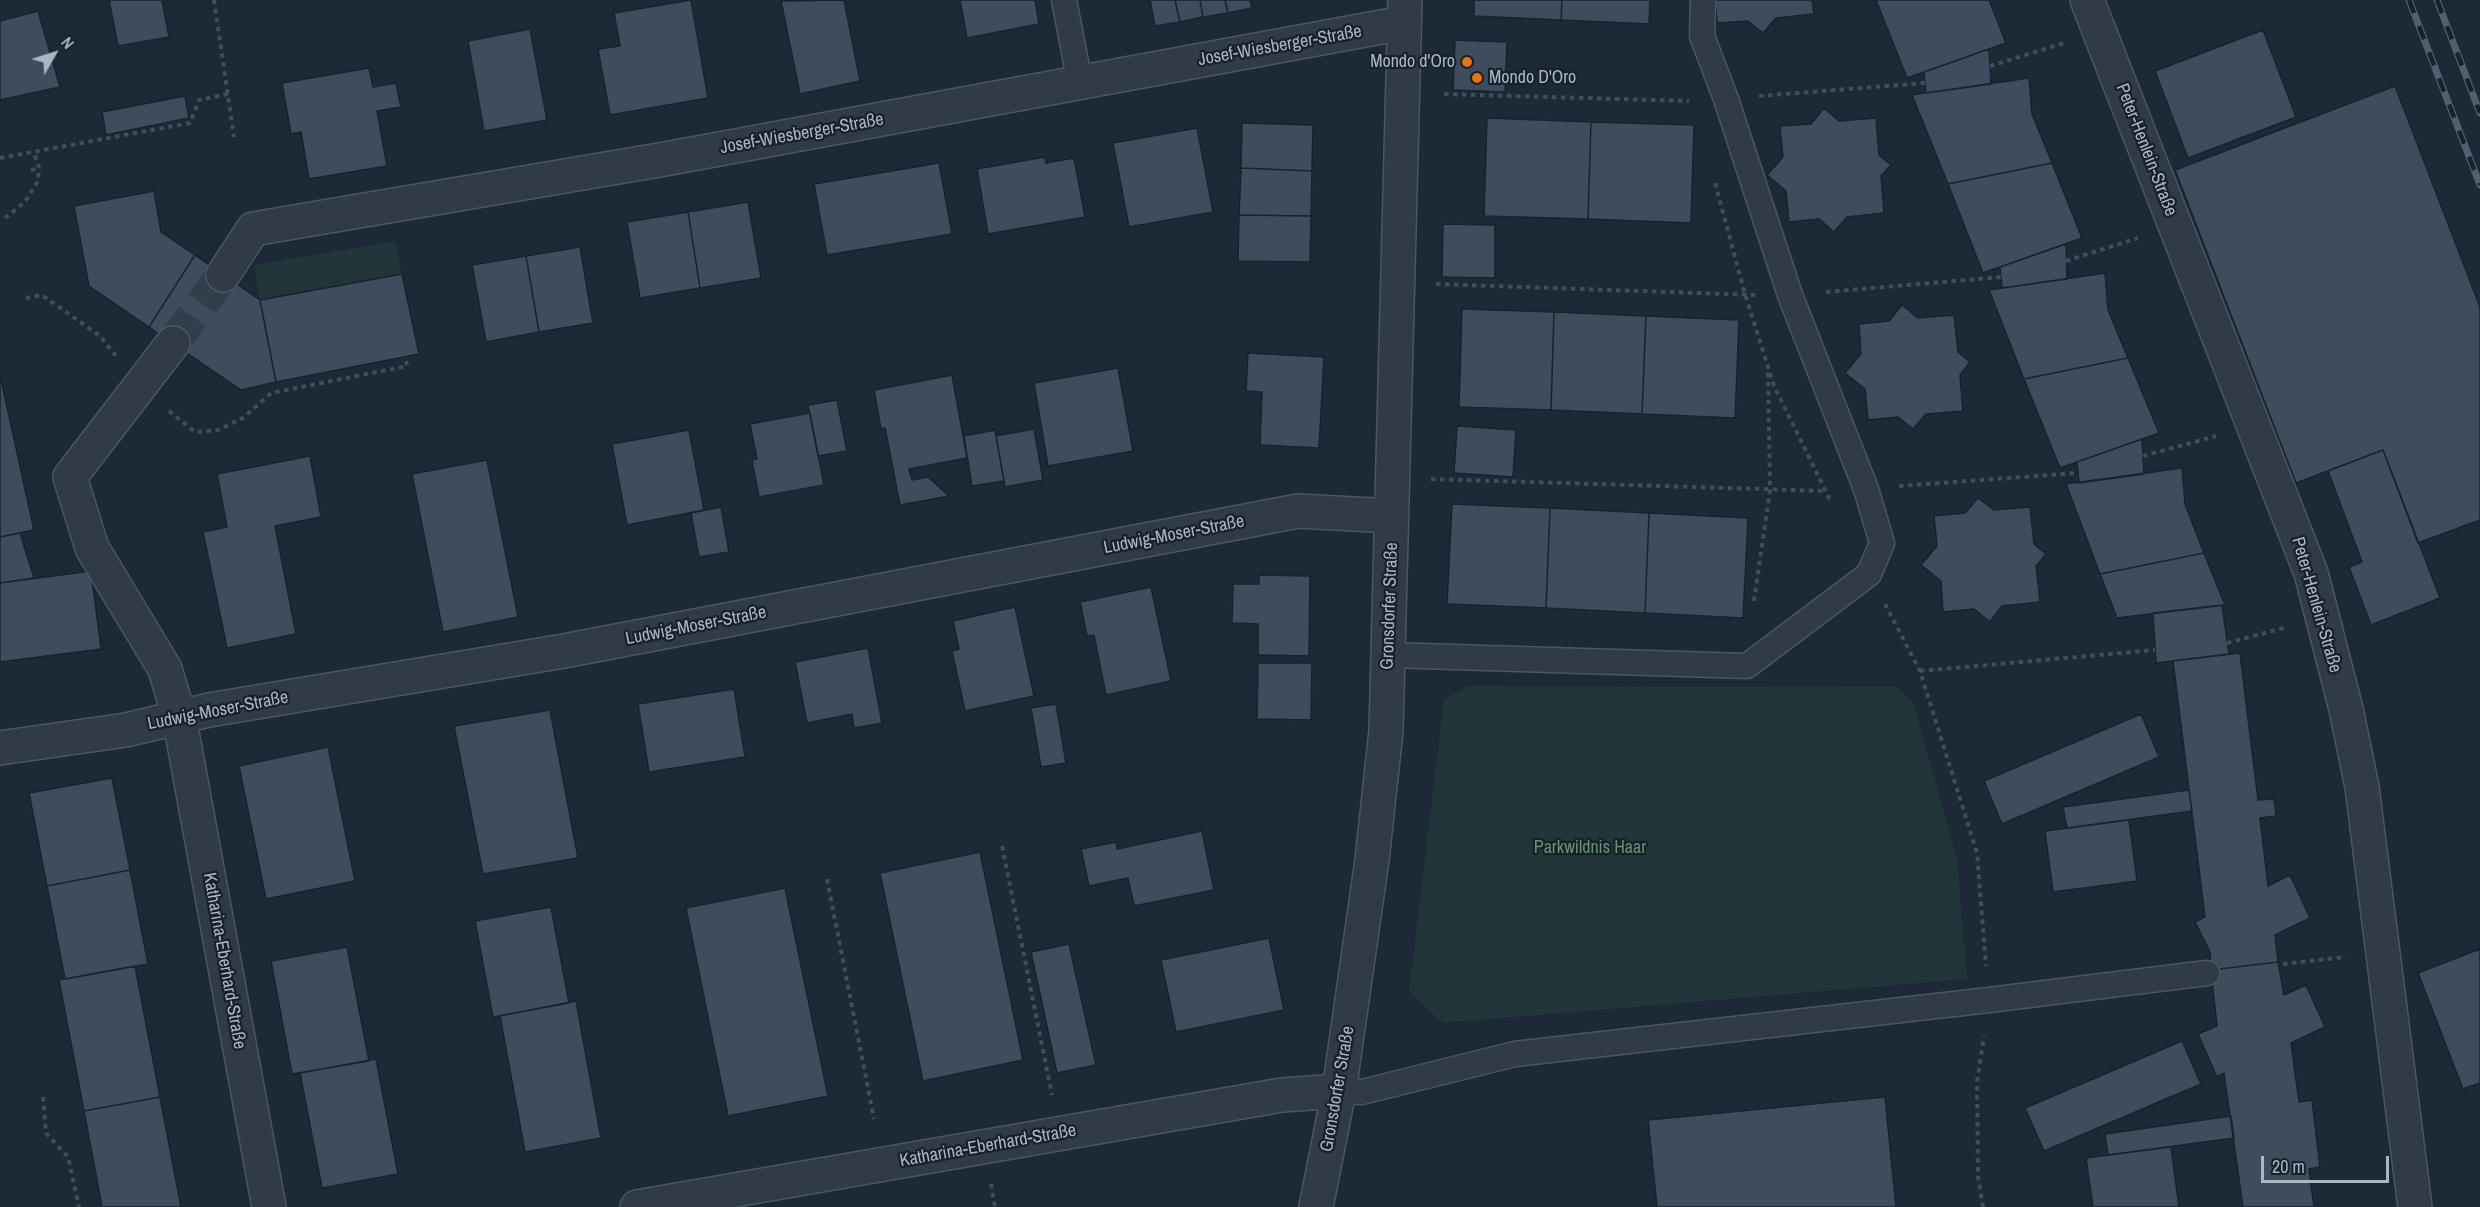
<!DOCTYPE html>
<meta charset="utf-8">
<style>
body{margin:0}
#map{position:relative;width:2480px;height:1207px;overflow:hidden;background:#1e2937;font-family:"Archivo Narrow",sans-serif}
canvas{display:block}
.north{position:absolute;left:24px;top:24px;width:60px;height:60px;-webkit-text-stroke:4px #17202c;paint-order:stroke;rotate:51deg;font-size:16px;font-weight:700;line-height:24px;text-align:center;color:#abb6c5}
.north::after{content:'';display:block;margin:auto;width:21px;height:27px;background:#abb6c5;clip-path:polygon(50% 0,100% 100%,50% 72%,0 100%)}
.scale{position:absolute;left:2261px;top:1156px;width:128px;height:27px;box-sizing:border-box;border:3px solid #abb6c5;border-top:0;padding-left:8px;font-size:18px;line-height:21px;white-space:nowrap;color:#abb6c5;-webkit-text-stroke:4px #17202c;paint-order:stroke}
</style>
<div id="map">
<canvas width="2480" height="1207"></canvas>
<div class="north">N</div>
<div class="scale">20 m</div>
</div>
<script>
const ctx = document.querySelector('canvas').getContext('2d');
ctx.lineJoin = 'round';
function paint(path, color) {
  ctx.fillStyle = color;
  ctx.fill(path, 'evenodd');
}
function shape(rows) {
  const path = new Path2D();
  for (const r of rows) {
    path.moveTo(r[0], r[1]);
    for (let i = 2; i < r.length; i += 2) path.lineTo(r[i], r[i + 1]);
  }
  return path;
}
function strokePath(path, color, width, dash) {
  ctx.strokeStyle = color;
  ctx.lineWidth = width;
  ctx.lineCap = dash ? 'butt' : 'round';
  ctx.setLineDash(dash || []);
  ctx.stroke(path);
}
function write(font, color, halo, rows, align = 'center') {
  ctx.font = font + ' "Archivo Narrow",sans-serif';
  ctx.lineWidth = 4.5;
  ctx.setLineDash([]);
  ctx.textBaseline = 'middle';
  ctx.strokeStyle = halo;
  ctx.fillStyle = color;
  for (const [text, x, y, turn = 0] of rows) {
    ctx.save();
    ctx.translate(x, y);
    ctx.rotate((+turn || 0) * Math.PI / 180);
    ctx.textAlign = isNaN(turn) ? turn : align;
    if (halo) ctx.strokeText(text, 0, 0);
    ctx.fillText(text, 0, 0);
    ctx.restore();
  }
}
const green = shape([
 [395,241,402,274,260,300,254,265],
 [1468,686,1896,687,1913,702,1957,859,1967,979,1443,1023,1409,992,1444,700]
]);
const building = shape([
 [109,0,162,0,169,37,118,46,109,0],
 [691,0,708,98,610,115,598,49,620,46,614,13,691,0],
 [844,0,860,81,800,94,781,1,844,0],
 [960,0,1035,0,1039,24,967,38,960,0],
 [1150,0,1175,0,1180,22,1155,26,1150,0],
 [1175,0,1200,0,1203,17,1180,22,1175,0],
 [1200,0,1225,0,1228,13,1203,17,1200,0],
 [1225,0,1250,0,1252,8,1228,13,1225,0],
 [1474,0,1562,0,1561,20,1474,16,1474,0],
 [1562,0,1650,0,1649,24,1561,20,1562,0],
 [1715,0,1812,0,1814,14,1776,18,1763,33,1748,21,1717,23,1715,0],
 [1876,0,1989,0,2006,43,1907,78,1876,0],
 [38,11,60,87,0,100,0,21,38,11],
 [530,29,547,120,484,131,468,41,530,29],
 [2263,30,2296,117,2188,158,2155,71,2263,30],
 [1455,40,1507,42,1505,92,1453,90,1455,40],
 [1989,49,1991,84,1926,93,1924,72,1989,49],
 [369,68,373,87,396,83,401,107,377,111,387,166,309,179,301,132,291,134,282,83,369,68],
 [2029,78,2032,114,2052,163,1948,184,1912,95,2029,78],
 [2395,86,2480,307,2480,520,2418,543,2383,450,2296,483,2175,170,2395,86],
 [185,96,189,118,106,135,102,112,185,96],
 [1824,108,1839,121,1876,118,1879,155,1891,165,1881,176,1884,213,1847,217,1834,232,1819,219,1789,222,1786,191,1767,175,1783,157,1780,126,1811,124,1824,108],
 [1487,118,1591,122,1588,219,1484,216,1487,118],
 [1591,122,1694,125,1691,223,1588,219,1591,122],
 [1242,123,1313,125,1312,171,1241,168,1242,123],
 [1197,128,1213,212,1129,227,1113,143,1197,128],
 [1045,157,1046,163,1074,158,1085,217,988,234,977,169,1045,157],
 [939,163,952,234,827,255,814,184,939,163],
 [2052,163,2082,238,1983,273,1948,184,2052,163],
 [1241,168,1312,171,1311,216,1239,215,1241,168],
 [154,191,161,232,195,255,149,327,89,286,74,206,154,191],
 [748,202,761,278,700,288,688,212,748,202],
 [688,212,700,288,640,298,627,222,688,212],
 [1239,215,1311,216,1310,262,1238,261,1239,215],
 [1443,224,1495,225,1495,278,1442,277,1443,224],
 [2066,244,2067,279,2002,288,2000,267,2066,244],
 [580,247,593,323,539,332,526,256,580,247],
 [195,255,260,300,276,382,241,390,149,327,195,255],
 [526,256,539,332,486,342,472,265,526,256],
 [2105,273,2108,310,2128,358,2024,379,1989,290,2105,273],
 [402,274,419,354,276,382,260,300,402,274],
 [1902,305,1918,318,1954,315,1958,352,1970,362,1960,375,1963,411,1926,414,1913,429,1898,417,1868,420,1865,389,1845,373,1861,354,1859,324,1889,321,1902,305],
 [1462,309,1554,312,1551,410,1459,407,1462,309],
 [1554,312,1646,316,1642,414,1551,410,1554,312],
 [1646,316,1739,320,1735,418,1642,414,1646,316],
 [1248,353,1324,357,1319,448,1260,445,1262,392,1246,391,1248,353],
 [2128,358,2159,433,2060,468,2024,379,2128,358],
 [1118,368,1133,451,1048,466,1034,383,1118,368],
 [0,375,34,530,0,537,0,375],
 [952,375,967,458,909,469,912,480,928,477,949,496,900,505,885,428,881,429,874,390,952,375],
 [837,400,847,451,818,456,808,405,837,400],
 [810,413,824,485,759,497,752,460,757,459,750,424,810,413],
 [1457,426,1516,430,1513,477,1454,473,1457,426],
 [1034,429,1043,480,1005,487,996,436,1034,429],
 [689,430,704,510,627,525,612,444,689,430],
 [995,430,1004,481,972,486,964,436,995,430],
 [2142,439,2144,474,2079,483,2077,462,2142,439],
 [2383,450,2440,598,2371,625,2349,567,2362,562,2328,471,2383,450],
 [310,456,321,517,275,526,296,634,227,648,203,532,227,527,217,474,310,456],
 [487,460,518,617,443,632,412,474,487,460],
 [2182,468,2185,504,2204,553,2100,574,2066,484,2182,468],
 [1978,498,1994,510,2030,507,2034,544,2046,554,2036,566,2040,602,2002,606,1990,622,1974,609,1943,612,1941,581,1921,565,1937,546,1934,516,1965,513,1978,498],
 [1452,504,1550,508,1546,608,1447,604,1452,504],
 [721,507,729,552,699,557,691,513,721,507],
 [1550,508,1649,513,1645,613,1546,608,1550,508],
 [1649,513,1748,518,1743,618,1645,613,1649,513],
 [20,533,34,578,0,583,0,537,20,533],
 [2204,553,2225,605,2117,618,2100,574,2204,553],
 [91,571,101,649,0,662,0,583,91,571],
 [1259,575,1310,576,1309,656,1258,655,1258,624,1232,623,1233,584,1259,584,1259,575],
 [1151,587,1171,681,1106,695,1094,635,1087,636,1080,602,1151,587],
 [2222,605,2229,654,2156,663,2153,613,2222,605],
 [1015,607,1034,696,965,711,952,651,959,649,953,621,1015,607],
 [868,648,882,723,854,728,852,714,807,723,795,662,868,648],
 [2240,653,2258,800,2274,799,2276,816,2260,818,2268,886,2290,875,2310,918,2275,935,2278,962,2211,970,2210,952,2195,922,2205,917,2173,661,2240,653],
 [1258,663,1312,663,1311,720,1257,719,1258,663],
 [734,689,745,757,649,772,638,704,734,689],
 [1056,704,1066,763,1041,767,1031,708,1056,704],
 [550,710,578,858,483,874,454,726,550,710],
 [2141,714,2159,757,2002,824,1984,781,2141,714],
 [328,747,355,881,266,899,239,766,328,747],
 [112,778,130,870,47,886,29,793,112,778],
 [2189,790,2192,811,2067,828,2063,807,2189,790],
 [2129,820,2137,881,2053,892,2045,831,2129,820],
 [1202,831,1214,890,1134,906,1128,878,1089,886,1081,849,1116,842,1117,849,1202,831],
 [980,852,1023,1060,923,1081,880,873,980,852],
 [130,870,148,964,65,979,47,886,130,870],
 [785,888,828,1096,728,1116,686,908,785,888],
 [551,907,569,1003,493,1017,475,921,551,907],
 [1269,938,1284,1010,1176,1032,1161,960,1269,938],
 [1069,944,1096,1065,1057,1073,1031,952,1069,944],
 [347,947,369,1061,292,1074,271,961,347,947],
 [2480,949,2480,1083,2463,1089,2418,973,2480,949],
 [2278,962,2284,995,2306,985,2325,1027,2291,1043,2299,1102,2312,1100,2320,1167,2309,1169,2314,1207,2243,1207,2224,1073,2217,1077,2198,1034,2217,1026,2211,970,2278,962],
 [135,966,160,1097,84,1111,59,980,135,966],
 [576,1001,601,1138,525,1152,500,1016,576,1001],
 [2182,1041,2201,1084,2044,1151,2025,1108,2182,1041],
 [376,1059,398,1174,322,1188,300,1073,376,1059],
 [160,1097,181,1207,102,1207,84,1111,160,1097],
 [1885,1097,1896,1207,1657,1207,1648,1120,1885,1097],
 [2231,1116,2234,1138,2108,1155,2105,1134,2231,1116],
 [2171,1147,2179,1207,2093,1207,2086,1158,2171,1147]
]);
const streetTunnel = shape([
 [173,343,223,275]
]);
const path = shape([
 [214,0,234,137],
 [1990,66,2064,43],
 [1444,94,1689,101],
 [1759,96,1925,83],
 [0,158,190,123,199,100,228,94],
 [31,170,39,168],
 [1715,183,1745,294,1774,386,1831,502],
 [5,218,25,202,38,181,39,168,34,152],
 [2066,261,2138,238],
 [1436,284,1756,295],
 [1826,292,2001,277],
 [26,298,42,295,100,336,116,356],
 [169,411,195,432,218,430,243,418,271,393,407,366,405,357],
 [2143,456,2216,436],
 [1431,479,1826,491],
 [1899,486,2078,473],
 [1754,601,1770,490,1768,372],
 [1885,604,1920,671,1977,853,1986,966],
 [2227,643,2287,627],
 [1920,671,2155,650],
 [1002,846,1052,1095],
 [827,879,874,1119],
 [2283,964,2346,957],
 [43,1097,46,1133,68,1157,79,1207],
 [991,1184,995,1207],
 [1983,1207,1978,1176,1977,1082,1984,1036]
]);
const lane = shape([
 [1064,0,1080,83],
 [1388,655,1747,666,1869,574,1882,543,1866,489,1790,295,1726,99,1702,36,1703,0],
 [1339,1091,1362,1092,1515,1054,1989,1000,2207,973]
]);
const street = shape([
 [2087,0,2311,573,2346,709,2362,787,2415,1207],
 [223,275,253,229,665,159,1403,23],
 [173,343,70,477,92,548,165,669,179,716,269,1207],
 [0,748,126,730,209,710,564,651,1298,511,1392,516],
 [637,1207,1282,1095,1339,1091],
 [1316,1207,1339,1091,1372,860,1386,731,1405,0]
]);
const rail = shape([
 [2409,0,2480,185],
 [2437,0,2480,113]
]);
const markers = [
 [1467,62,6,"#e8710a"],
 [1477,78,6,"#e8710a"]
];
const streetNames = [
 ["Josef-Wiesberger-Straße",1280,46,-10],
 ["Josef-Wiesberger-Straße",802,134,-10],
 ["Peter-Henlein-Straße",2146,150,69],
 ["Ludwig-Moser-Straße",1174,535,-11],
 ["Peter-Henlein-Straße",2316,605,74],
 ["Gronsdorfer Straße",1390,606,-88],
 ["Ludwig-Moser-Straße",696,626,-11],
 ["Ludwig-Moser-Straße",218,711,-11],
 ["Katharina-Eberhard-Straße",224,961,80],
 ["Gronsdorfer Straße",1338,1089,-80],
 ["Katharina-Eberhard-Straße",988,1146,-10]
];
const poiNames = [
 ["Mondo d'Oro",1455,62],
 ["Mondo D'Oro",1489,78,"left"]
];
const parkNames = [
 ["Parkwildnis Haar",1590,848]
];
paint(green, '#203639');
paint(building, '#3e4c5d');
strokePath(building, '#19222e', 1.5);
strokePath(streetTunnel, '#333e4c', 33, [33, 16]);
strokePath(lane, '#4c5663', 27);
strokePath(street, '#4c5663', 36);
strokePath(path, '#3a5253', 4, [4.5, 4.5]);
strokePath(lane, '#313b48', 24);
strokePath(street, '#313b48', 33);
strokePath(rail, '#535f70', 7);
strokePath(rail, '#17202c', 4.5, [14]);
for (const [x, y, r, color] of markers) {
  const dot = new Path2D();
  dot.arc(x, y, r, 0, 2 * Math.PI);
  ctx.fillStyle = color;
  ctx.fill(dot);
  strokePath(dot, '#17202c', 2);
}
write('18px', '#abb6c5', '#17202c', streetNames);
write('18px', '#abb6c5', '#17202c', poiNames, 'right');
write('18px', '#61976d', '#17202c', parkNames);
</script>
